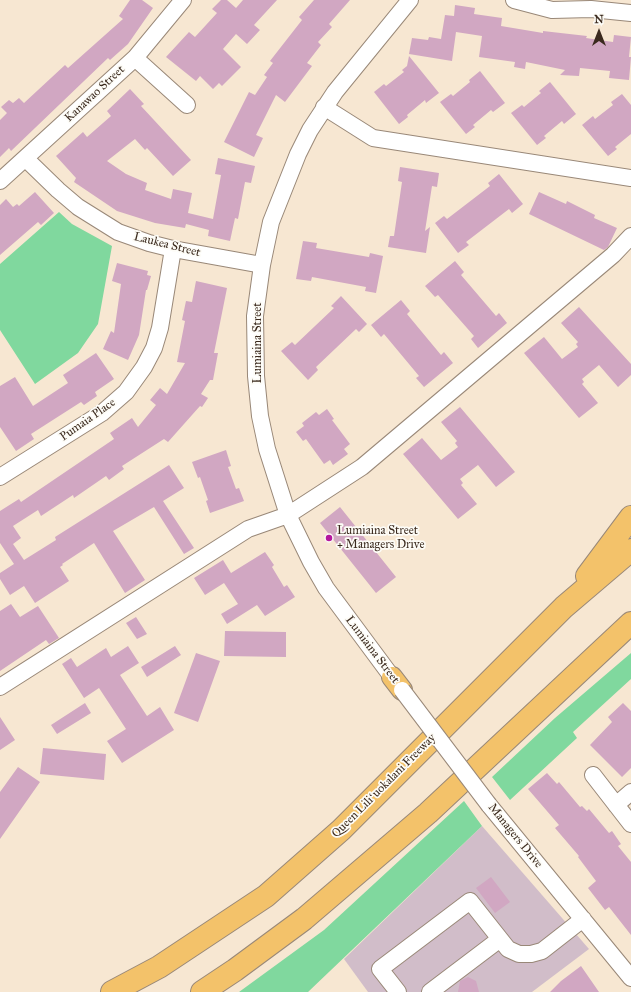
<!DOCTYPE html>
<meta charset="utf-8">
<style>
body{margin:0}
#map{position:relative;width:631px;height:992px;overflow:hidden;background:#f7e7d2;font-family:"IM FELL Great Primer",serif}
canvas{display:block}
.north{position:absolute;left:579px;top:12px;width:40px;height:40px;-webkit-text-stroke:3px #fdfcf7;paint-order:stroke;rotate:0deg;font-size:11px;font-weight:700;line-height:16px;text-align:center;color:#3b2a1e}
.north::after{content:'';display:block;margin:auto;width:14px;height:18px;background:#3b2a1e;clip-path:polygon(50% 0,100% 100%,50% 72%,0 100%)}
</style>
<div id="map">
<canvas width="631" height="992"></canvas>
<div class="north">N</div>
</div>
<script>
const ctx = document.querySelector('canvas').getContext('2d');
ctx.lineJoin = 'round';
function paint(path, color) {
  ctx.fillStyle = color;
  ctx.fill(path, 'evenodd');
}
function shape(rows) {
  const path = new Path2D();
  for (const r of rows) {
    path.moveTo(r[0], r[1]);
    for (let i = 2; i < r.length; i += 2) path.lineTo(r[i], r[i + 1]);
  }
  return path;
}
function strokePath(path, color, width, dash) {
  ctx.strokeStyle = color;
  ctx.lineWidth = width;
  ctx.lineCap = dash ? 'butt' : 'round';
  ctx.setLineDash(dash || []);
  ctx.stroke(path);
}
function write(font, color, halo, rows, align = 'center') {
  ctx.font = font + ' "IM FELL Great Primer",serif';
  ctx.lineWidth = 3.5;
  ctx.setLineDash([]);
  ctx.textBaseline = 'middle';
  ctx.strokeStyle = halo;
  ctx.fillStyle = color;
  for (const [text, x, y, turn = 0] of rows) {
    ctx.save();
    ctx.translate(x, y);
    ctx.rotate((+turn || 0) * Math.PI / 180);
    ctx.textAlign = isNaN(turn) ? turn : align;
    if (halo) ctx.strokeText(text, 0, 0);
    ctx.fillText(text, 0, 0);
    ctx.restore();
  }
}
const industrial = shape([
 [482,826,589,949,532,992,368,992,344,959]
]);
const green = shape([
 [59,212,72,224,112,246,98,324,78,353,35,384,0,330,0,264],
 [631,653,631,679,573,732,577,738,510,800,492,777,555,718],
 [464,801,482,826,308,992,239,992,324,930]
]);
const building = shape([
 [130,0,142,0,153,8,128,44,110,60,108,58,11,151,9,148,0,157,0,120,7,113,1,107,9,100,13,103,19,98,24,103,65,65,68,68,123,19,119,16],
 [221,0,227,0,236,8,243,0,277,0,254,25,260,30,247,44,236,34,223,49,241,67,222,86,219,83,213,89,200,76,196,81,166,57,189,32,195,37,217,13,212,9],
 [314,0,350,0,329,24,332,27,318,42,321,45,307,63,312,66,285,102,276,95,256,135,263,138,254,157,224,142,249,92,255,95,267,77,264,75,273,63,270,61,302,20,299,17],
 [455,5,475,8,474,14,502,18,501,26,543,33,543,31,587,36,586,38,613,42,614,35,631,37,629,57,631,57,629,80,609,78,610,71,580,68,579,76,560,75,565,70,526,62,525,69,514,67,515,62,479,57,482,36,456,32,452,61,409,54,412,38,428,40,429,37,441,39,445,15,454,16],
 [409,56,439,93,426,103,425,100,407,115,408,117,399,124,374,92,384,84,386,86,404,72,402,70,407,66],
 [480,71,505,103,493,112,491,110,473,125,475,127,466,134,440,102,451,94,453,96,470,82,469,80],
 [550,82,576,114,564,124,562,121,544,136,546,138,537,145,511,113,522,105,524,107,541,93,539,91],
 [130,89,144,104,141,106,191,160,173,176,147,148,145,150,135,139,107,161,126,174,147,183,145,190,171,199,173,189,192,193,188,213,213,219,221,175,215,174,218,158,255,166,251,183,245,182,238,219,235,218,230,241,208,236,209,230,186,224,185,228,155,223,117,211,74,182,76,178,56,156,83,132,87,137,111,116,107,111],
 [622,94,631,105,631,134,615,147,617,149,608,156,582,125,593,116,595,119,613,105,611,102],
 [400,167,439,173,437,187,432,186,425,231,430,227,426,253,388,247,390,236,394,236,402,182,398,181],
 [499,174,523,204,512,213,509,209,466,242,469,245,458,253,435,223,444,216,447,219,490,186,488,183],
 [35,192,54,213,41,225,38,222,0,255,0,205,6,199,13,207,17,204,19,206],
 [539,192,566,204,567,201,595,215,594,218,617,228,608,247,604,250,529,214],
 [303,241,317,243,316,248,369,257,370,253,383,256,376,293,365,291,366,287,312,277,311,281,296,279],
 [455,261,464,272,461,275,496,316,499,313,507,323,478,348,471,339,474,336,438,295,435,297,425,286],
 [117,263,148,271,147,275,151,276,147,290,146,290,139,335,128,360,103,349,111,331,114,333,121,284,112,281],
 [196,281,227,288,214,353,218,353,213,380,210,380,201,394,208,398,202,407,200,406,168,442,164,439,122,466,124,469,109,480,106,476,74,498,73,495,41,516,38,510,13,526,21,538,13,544,24,560,56,540,55,537,169,465,184,488,163,501,194,548,184,554,154,507,113,531,145,580,125,593,94,543,62,564,63,565,60,567,69,581,35,603,24,586,10,595,0,579,0,573,14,564,0,543,0,511,19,499,21,502,114,439,110,433,132,418,138,427,156,405,150,400,160,388,167,394,185,363,177,362,185,321,182,320,186,301,192,302],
 [341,296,367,324,359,332,356,329,316,367,318,370,308,380,281,351,292,342,295,345,334,308,331,306],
 [401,300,410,311,407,314,441,355,444,352,453,363,424,387,416,378,419,376,384,334,381,337,371,325],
 [579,307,631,364,631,375,618,387,599,365,582,379,584,382,582,384,598,403,579,418,524,353,544,337,562,359,578,347,576,344,578,342,561,323],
 [96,353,114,379,95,392,97,396,84,405,81,402,31,434,34,439,16,451,0,427,0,386,15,377,33,406,68,383,63,375],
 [460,407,515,472,496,487,478,465,460,479,463,483,461,485,477,504,458,519,403,454,422,438,441,460,458,447,455,443,457,441,441,422],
 [327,409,334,419,332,420,350,444,344,449,348,454,333,465,330,460,324,464,306,439,303,441,296,432,304,426,302,423,316,412,319,415],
 [226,450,231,466,228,467,236,489,239,488,244,501,210,513,206,501,208,500,200,477,198,478,192,462],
 [340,507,396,577,376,593,320,523],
 [265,552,274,565,272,567,284,587,287,585,295,597,265,616,257,605,227,624,221,614,238,604,224,583,205,595,194,578,223,560,231,573],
 [11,604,20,617,38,606,59,638,49,644,46,640,0,671,0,611],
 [136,617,147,634,137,639,126,623],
 [225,631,286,632,286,657,224,656],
 [128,646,139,663,120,675,147,716,160,707,174,730,122,763,107,741,126,729,99,688,84,698,62,664,71,658,77,667,106,648,111,657],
 [175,646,181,655,147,677,141,667],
 [196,653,220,661,198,722,174,713],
 [85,703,91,713,57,734,51,725],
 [623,703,631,711,631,768,622,777,590,745,612,722,608,717],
 [0,717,15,740,0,750],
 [43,748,106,754,104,780,40,774],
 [18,767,40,782,0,839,0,792],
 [547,773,557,784,559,782,580,807,582,806,587,811,589,809,609,833,612,831,621,844,618,846,631,862,631,935,609,907,605,910,588,888,596,881,578,857,579,856,555,828,559,825,528,789],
 [491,877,510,902,495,913,476,888],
 [581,966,599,992,550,992,561,981],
 [468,977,476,981,479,992,458,992,460,981]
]);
const minor = shape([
 [514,0,552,10,591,9,631,13],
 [135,58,187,105],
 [324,107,373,138,631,178],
 [26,159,58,190,78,207,118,232,149,243,173,249,262,265],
 [0,181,135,58,183,0],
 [0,477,102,413,126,392,144,367,154,348,160,328,173,249],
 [392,677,326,588,311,562,288,515,267,449,260,416,256,376,255,316,262,265,271,222,298,154,310,130,335,92,410,0],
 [0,687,248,529,288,515,362,467,613,255,631,236],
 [593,775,631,824],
 [489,805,631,978],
 [616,805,631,792],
 [398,992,380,969,470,901,508,949,519,954,531,954,542,951,583,919],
 [430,992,500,939]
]);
const major = shape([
 [392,677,402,690]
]);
const highway = shape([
 [587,576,631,517],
 [112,992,159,967,266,896,341,830,564,607,631,550],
 [202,992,235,970,304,919,428,813,631,623]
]);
const minorBridge = shape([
 [402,690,489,805]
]);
const markers = [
 [329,538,4,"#b5179e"]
];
const streetNames = [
 ["Kanawao Street",95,94,-43],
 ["Laukea Street",167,245,14],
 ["Lumiaina Street",258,343,-90],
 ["Pumaia Place",88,420,-35],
 ["Lumiaina Street",372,650,53],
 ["Queen Liliʻuokalani Freeway",384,786,-45],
 ["Managers Drive",515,836,51]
];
const poiNames = [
 ["Lumiaina Street",337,531],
 ["+ Managers Drive",337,545]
];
paint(industrial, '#d1bdc9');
paint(green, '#80d89e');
paint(building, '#d1a7c2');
strokePath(minor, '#998878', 18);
strokePath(major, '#998878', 22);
strokePath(highway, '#998878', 24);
strokePath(minor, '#fff', 16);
strokePath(major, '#f3c26a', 20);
strokePath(highway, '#f3c26a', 22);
strokePath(minorBridge, '#998878', 18, []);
strokePath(minorBridge, '#fff', 16);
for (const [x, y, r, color] of markers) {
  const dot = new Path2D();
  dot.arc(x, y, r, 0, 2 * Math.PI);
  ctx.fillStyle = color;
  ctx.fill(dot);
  strokePath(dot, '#fdfcf7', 1.5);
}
write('12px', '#3b2a1e', '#fdfcf7', streetNames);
write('12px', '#3b2a1e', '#fdfcf7', poiNames, 'left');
</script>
